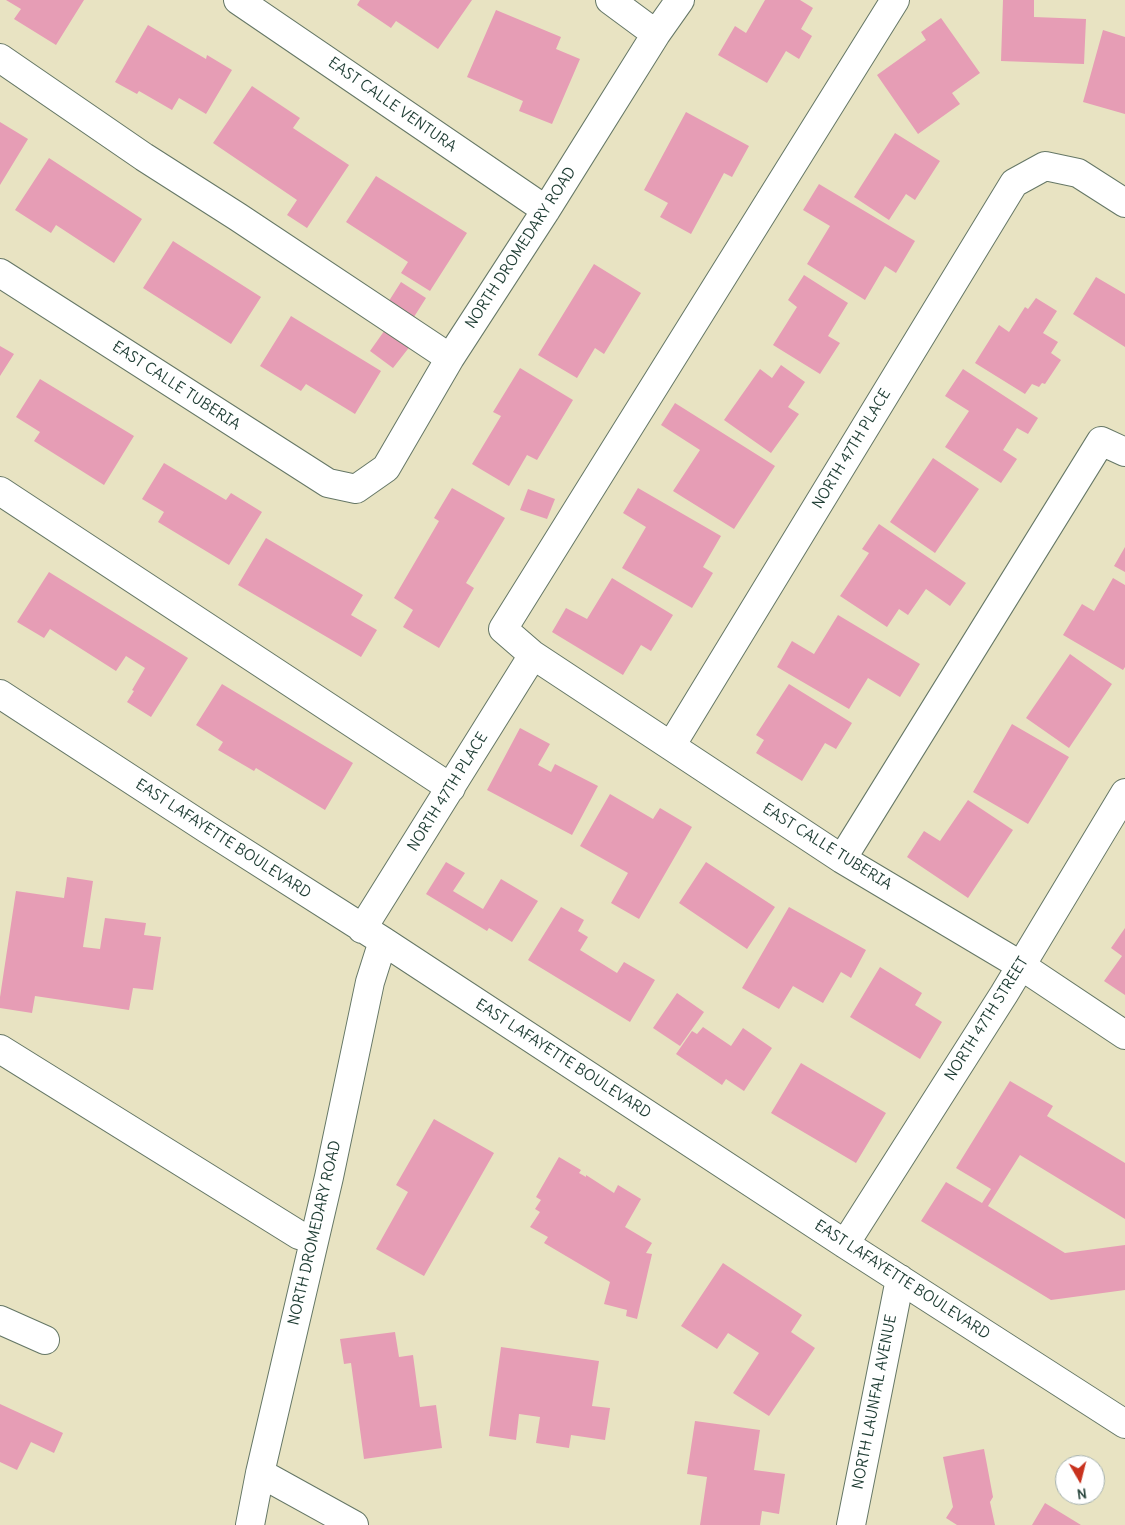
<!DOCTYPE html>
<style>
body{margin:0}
#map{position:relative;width:1125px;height:1525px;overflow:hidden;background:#e8e3c2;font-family:Delius,sans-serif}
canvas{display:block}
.north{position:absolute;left:1055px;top:1455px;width:50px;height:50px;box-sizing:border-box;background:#fff;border:1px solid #a5b1ae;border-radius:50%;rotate:172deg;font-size:14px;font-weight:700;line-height:20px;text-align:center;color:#1f3d34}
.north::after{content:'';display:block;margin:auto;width:18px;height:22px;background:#c8321e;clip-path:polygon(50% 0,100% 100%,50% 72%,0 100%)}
</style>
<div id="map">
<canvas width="1125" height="1525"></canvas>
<div class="north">N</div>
</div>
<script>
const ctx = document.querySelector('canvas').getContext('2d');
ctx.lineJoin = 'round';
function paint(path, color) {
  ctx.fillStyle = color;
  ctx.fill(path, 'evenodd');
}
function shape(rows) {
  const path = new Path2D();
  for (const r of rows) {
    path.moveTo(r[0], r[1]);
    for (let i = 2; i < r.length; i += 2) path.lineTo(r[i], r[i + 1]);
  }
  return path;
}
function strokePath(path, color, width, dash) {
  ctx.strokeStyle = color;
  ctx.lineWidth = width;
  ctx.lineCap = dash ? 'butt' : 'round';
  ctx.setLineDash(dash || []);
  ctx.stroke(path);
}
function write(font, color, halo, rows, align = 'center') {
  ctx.font = font + ' Delius,sans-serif';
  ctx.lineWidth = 5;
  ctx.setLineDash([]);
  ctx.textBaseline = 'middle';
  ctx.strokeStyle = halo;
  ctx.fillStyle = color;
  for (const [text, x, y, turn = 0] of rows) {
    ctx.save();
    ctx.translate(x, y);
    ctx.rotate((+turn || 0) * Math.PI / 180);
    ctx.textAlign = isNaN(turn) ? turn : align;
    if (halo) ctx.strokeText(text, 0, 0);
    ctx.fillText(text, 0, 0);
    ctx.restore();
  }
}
const building = shape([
 [6,0,84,0,56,45,14,19,21,9],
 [360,0,472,0,438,49,396,21,391,28,357,5],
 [765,0,800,0,813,8,801,29,812,36,799,59,786,51,767,83,718,55,735,26,746,33],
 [1003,0,1034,0,1034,17,1086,19,1084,64,1001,61],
 [496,10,561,37,556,49,580,59,552,124,519,111,523,101,467,77],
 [941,18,980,73,952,93,960,104,918,134,877,75,926,40,921,32],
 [148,25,206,59,207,55,232,70,206,114,179,98,172,110,139,91,137,94,115,82],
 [1103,30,1125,37,1125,114,1083,102],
 [252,86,300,118,293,128,349,165,307,228,287,215,297,200,213,143],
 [686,112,749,146,732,177,724,173,691,234,660,217,668,203,644,190],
 [0,122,28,139,0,185],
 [895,133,940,161,915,200,906,194,889,220,854,197],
 [49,158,142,219,114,263,56,225,51,233,15,210],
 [376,176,467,233,430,291,401,273,408,262,346,222],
 [819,184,915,241,896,273,885,266,865,300,807,264,830,226,803,210],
 [173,241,261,297,231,344,143,288],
 [594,264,641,293,604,354,595,348,577,378,538,355],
 [804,275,848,303,828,336,840,343,820,374,773,345,797,307,788,300],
 [1096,277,1125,294,1125,347,1073,314],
 [401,282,426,298,412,320,387,304],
 [1036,298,1057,311,1043,333,1058,342,1051,353,1061,360,1045,384,1042,383,1039,387,1032,384,1025,394,975,363,999,325,1009,332,1025,307,1028,309],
 [291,316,381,371,355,414,306,384,301,391,260,366],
 [387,327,411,345,393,368,370,351],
 [0,346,14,354,0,376],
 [781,365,805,382,788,407,799,414,771,453,724,420,760,369,772,378],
 [520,368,573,400,537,460,527,455,509,486,472,464,501,416,493,412],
 [963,369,1038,418,1028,434,1017,428,1003,450,1017,459,1001,483,945,447,969,411,945,396],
 [40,379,134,436,104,485,34,441,40,432,16,417],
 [675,403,775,466,734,529,673,491,700,450,661,425],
 [933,458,979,489,935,553,890,522],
 [164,463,226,500,231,493,262,512,229,565,158,522,164,512,142,499],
 [452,488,505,518,466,583,474,588,439,648,403,627,413,610,394,598,439,521,434,518],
 [638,488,721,536,703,567,713,573,692,608,622,568,646,527,623,513],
 [528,489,555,499,547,519,520,510],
 [879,524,966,583,950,606,926,589,908,615,899,609,887,627,840,596,869,553,862,549],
 [266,538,363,595,351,615,377,630,361,657,238,585],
 [1125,547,1125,572,1114,566],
 [49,572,188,658,151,717,127,702,134,691,132,690,145,668,126,656,116,671,50,629,44,638,17,622],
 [612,578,673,615,651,651,641,645,623,675,552,632,566,608,587,619],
 [1113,578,1125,585,1125,667,1123,670,1063,635,1082,604,1094,611],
 [838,615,920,664,900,697,868,678,849,709,777,667,792,641,814,654],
 [1070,654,1112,684,1069,748,1026,718],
 [222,684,353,763,325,810,256,768,254,771,218,750,223,742,196,725],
 [789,684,852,723,836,749,825,743,802,781,756,753,764,740,756,735],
 [1012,724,1069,757,1028,824,973,792],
 [520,728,550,744,538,765,551,772,555,764,598,786,572,835,487,790],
 [610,794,653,819,660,808,692,827,639,919,611,903,628,873,580,846],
 [968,800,1013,830,968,898,907,857,924,831,940,841],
 [446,862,465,873,453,891,483,909,501,879,538,901,512,942,489,928,487,931,426,894],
 [706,862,775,907,747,949,679,903],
 [67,877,93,881,83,947,100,949,105,918,146,923,144,935,161,937,153,990,133,988,129,1010,35,996,32,1013,0,1008,0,997,16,891,64,898],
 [561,907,584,920,578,931,588,937,580,950,617,973,624,962,655,980,630,1022,528,960],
 [789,907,866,950,851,978,841,972,823,1003,793,986,779,1009,742,988],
 [1125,928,1125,995,1104,981,1122,956,1111,948],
 [880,967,922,993,915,1005,942,1022,920,1059,850,1017],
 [677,993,704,1012,680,1046,653,1028],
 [703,1027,731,1046,743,1028,772,1048,744,1091,726,1079,722,1085,676,1054,692,1031,697,1034],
 [801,1063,886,1113,856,1163,771,1113],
 [1010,1081,1053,1106,1047,1116,1125,1163,1125,1219,1020,1155,988,1206,1065,1253,1125,1245,1125,1290,1051,1300,921,1221,946,1182,982,1203,991,1189,956,1168],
 [434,1119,494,1153,424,1276,376,1249,408,1192,396,1185],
 [559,1157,581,1170,579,1173,586,1177,586,1175,614,1193,618,1185,641,1199,625,1227,652,1243,646,1253,652,1254,637,1319,626,1316,627,1310,604,1304,610,1282,544,1243,548,1237,530,1227,540,1212,535,1209,541,1200,536,1197],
 [723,1263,802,1315,791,1332,815,1348,769,1416,733,1393,759,1353,728,1333,717,1349,681,1326],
 [395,1332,399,1357,413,1355,420,1407,436,1405,442,1448,364,1459,351,1363,344,1364,340,1339],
 [501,1347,599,1361,592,1406,610,1408,605,1440,571,1435,569,1448,536,1443,540,1417,519,1414,516,1440,489,1436],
 [0,1404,63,1433,54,1453,31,1442,17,1470,0,1462],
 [695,1421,760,1430,754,1470,785,1474,779,1514,762,1511,760,1525,700,1525,707,1477,687,1474],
 [984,1449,993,1497,990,1502,995,1525,957,1525,946,1518,953,1507,943,1457],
 [1045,1503,1081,1525,1032,1525]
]);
const minor = shape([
 [238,0,546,210],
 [610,0,656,34],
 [895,0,503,629,533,655,842,859,1020,965,1125,1035],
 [0,58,144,157,238,217,450,358],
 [0,273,328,483,356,489,386,468,450,358,546,210,656,34,680,0],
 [0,491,451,788],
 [0,694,207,829,383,941,845,1244,1125,1424],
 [671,746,1014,183,1045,166,1078,173,1125,203],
 [842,859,1101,441,1125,452],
 [362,929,533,655],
 [0,1049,299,1235,314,1240],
 [845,1244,1004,994,1125,793],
 [0,1320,45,1340],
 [260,1473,354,1525],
 [250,1525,260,1473,329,1177,370,982,383,941],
 [851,1525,900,1279]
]);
const streetNames = [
 ["EAST CALLE VENTURA",392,105,35],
 ["NORTH DROMEDARY ROAD",521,248,-57],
 ["EAST CALLE TUBERIA",176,386,33],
 ["NORTH 47TH PLACE",852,449,-59],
 ["NORTH 47TH PLACE",448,792,-58],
 ["EAST LAFAYETTE BOULEVARD",223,839,33],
 ["EAST CALLE TUBERIA",827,847,32],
 ["NORTH 47TH STREET",987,1019,-58],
 ["EAST LAFAYETTE BOULEVARD",563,1059,33],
 ["NORTH DROMEDARY ROAD",315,1233,-77],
 ["EAST LAFAYETTE BOULEVARD",902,1280,33],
 ["NORTH LAUNFAL AVENUE",875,1402,-79]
];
paint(building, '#e69db5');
strokePath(minor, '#657766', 30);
strokePath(minor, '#fff', 28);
write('15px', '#1f3d34', '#fff', streetNames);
</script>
